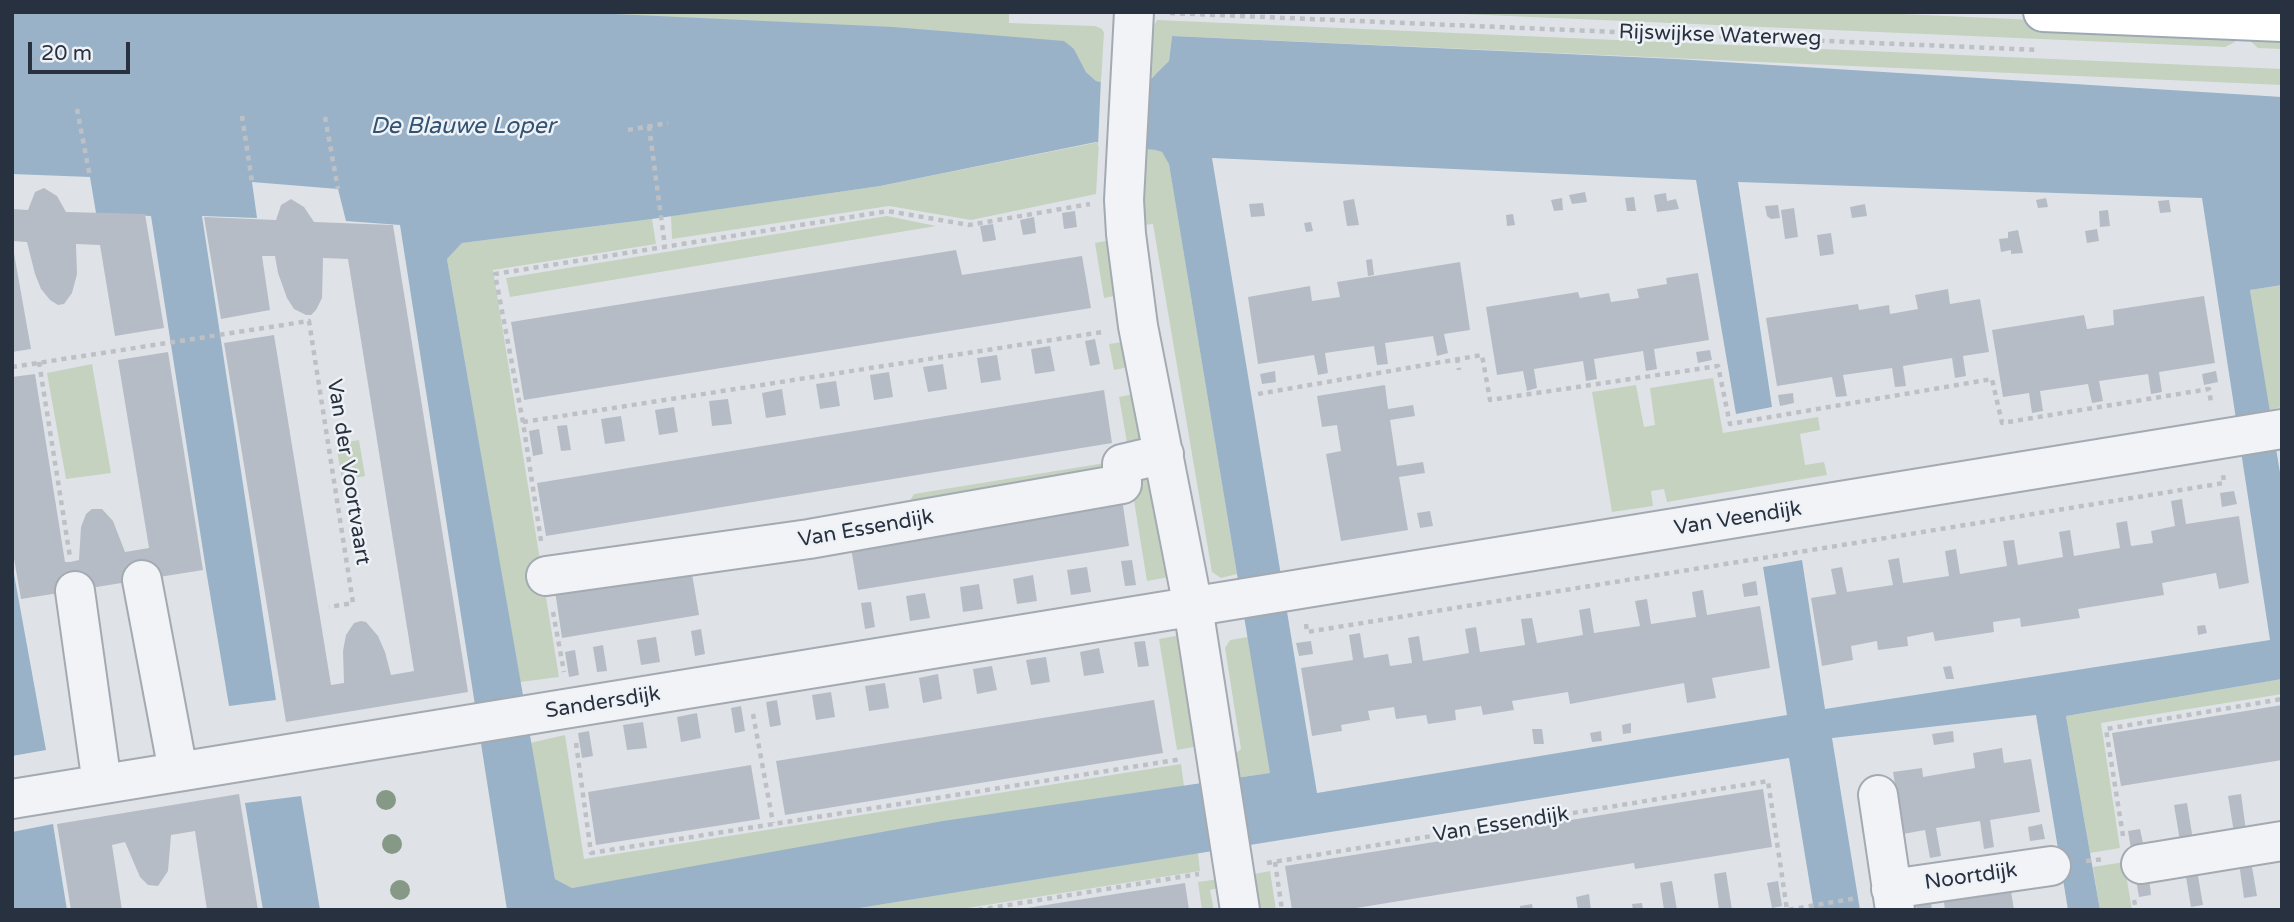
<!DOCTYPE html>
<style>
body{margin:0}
#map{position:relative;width:2294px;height:922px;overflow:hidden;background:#dfe3e8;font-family:"Varela Round",sans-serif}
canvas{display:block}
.frame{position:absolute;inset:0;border:14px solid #28313f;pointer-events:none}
.scale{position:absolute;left:28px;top:42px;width:102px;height:32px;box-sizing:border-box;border:4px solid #28313f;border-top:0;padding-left:9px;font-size:21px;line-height:24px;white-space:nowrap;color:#28313f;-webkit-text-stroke:5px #eef2f6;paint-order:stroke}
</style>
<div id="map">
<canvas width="2294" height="922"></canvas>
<div class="frame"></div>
<div class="scale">20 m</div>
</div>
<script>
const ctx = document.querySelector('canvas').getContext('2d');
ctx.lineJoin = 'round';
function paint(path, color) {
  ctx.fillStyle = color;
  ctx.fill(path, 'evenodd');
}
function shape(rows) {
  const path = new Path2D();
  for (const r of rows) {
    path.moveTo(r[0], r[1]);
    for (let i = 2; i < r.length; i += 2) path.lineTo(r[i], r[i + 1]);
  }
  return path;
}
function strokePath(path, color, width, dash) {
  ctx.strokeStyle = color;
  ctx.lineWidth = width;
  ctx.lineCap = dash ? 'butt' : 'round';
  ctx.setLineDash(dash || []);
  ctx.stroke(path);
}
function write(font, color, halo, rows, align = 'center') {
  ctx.font = font + ' "Varela Round",sans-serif';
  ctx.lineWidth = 5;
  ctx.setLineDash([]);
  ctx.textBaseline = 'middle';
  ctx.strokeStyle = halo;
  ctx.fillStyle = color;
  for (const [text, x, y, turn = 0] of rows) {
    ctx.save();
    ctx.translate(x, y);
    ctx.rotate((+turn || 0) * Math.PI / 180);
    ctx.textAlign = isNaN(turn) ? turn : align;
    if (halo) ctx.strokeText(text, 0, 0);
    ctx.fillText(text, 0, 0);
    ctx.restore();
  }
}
const green = shape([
 [572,12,1009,14,1009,23,1095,26,1102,29,1104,33,1101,82,1096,81,1086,72,1074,49],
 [1416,12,1857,12,2237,29,2235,42,2225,47],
 [1157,20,2282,69,2282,85,1172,36,1169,61,1162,70,1147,81,1149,34],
 [2282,31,2282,49,2258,48,2248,39],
 [1099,142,1096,194,971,220,889,206,672,239,671,216,880,186],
 [1144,147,1162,152,1169,163,1237,574,1221,578,1212,572,1153,224,1143,225],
 [887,216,936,226,510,297,506,278],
 [652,219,656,244,493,270,559,677,520,682,447,259,462,243],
 [1115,239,1124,294,1104,298,1095,243],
 [2282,285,2282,407,2269,410,2250,290],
 [1130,341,1149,451,1129,454,1119,397,1134,394,1129,367,1114,370,1109,344],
 [92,364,111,473,66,479,47,373],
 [1713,378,1723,433,1818,417,1820,430,1800,434,1805,465,1824,462,1827,475,1667,502,1664,489,1651,491,1653,506,1612,512,1592,392,1636,385,1644,427,1655,425,1650,388],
 [359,440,365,476,342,480,336,444],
 [1105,463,1107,482,900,517,914,494],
 [1151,466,1169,577,1147,581,1129,470],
 [1181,635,1199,746,1177,750,1159,639],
 [1248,637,1271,773,1237,778,1232,757,1241,749,1225,648,1230,640],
 [2282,679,2282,694,2101,723,2120,848,2090,853,2066,716],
 [565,735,584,859,1181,764,1184,786,572,888,555,879,530,743],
 [1198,853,1200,871,955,910,847,910],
 [2124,862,2132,910,2100,910,2093,867],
 [1270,871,1276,910,1255,910,1249,875],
 [1219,879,1221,887,1210,890,1214,910,1202,910,1198,882]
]);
const water = shape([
 [12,12,572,12,893,27,1064,41,1074,49,1086,72,1096,81,1101,82,1147,81,1152,78,1169,61,1172,36,1676,59,2282,97,2282,285,2250,290,2282,485,2282,679,2066,716,2100,910,2068,910,2036,715,1832,738,1860,910,1814,910,1789,758,847,910,507,910,400,225,346,221,338,189,252,182,257,218,202,216,276,700,229,706,206,570,151,216,96,213,90,177,12,174],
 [1096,142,1155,150,1162,152,1169,164,1270,773,943,821,572,888,555,879,447,259,462,243,652,219,880,186],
 [1212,158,1696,180,1736,414,1772,407,1738,182,2202,198,2270,640,1825,709,1802,560,1763,567,1787,715,1317,793],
 [12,563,46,750,12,756],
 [301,796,320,910,263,910,245,803],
 [53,824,67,910,13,910,12,832]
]);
const pier = shape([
 [1146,77,1144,152,1098,146,1101,78]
]);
const building = shape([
 [44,188,57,196,66,212,145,214,164,328,115,336,100,245,76,244,77,274,72,293,64,304,58,305,50,300,41,289,35,274,27,242,12,241,12,209,28,210,35,192],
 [1585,192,1587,202,1572,204,1569,195],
 [1666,193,1667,201,1676,199,1679,209,1657,212,1654,195],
 [1634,197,1636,211,1627,211,1625,198],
 [1562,198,1563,210,1554,211,1551,200],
 [2046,198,2048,207,2038,208,2036,200],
 [291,199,304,207,314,222,393,225,468,692,286,722,224,343,274,335,331,685,344,683,343,651,346,635,354,623,361,621,366,622,378,636,385,652,391,675,414,671,348,259,323,258,322,298,316,310,311,315,306,315,294,309,287,298,278,273,275,256,262,256,270,310,221,319,204,217,276,220,281,205],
 [1354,199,1359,225,1347,226,1343,201],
 [2169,200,2171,212,2160,213,2158,201],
 [1263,203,1265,216,1251,217,1249,204],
 [1865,204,1867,216,1852,218,1850,207],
 [1778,205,1780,218,1771,219,1767,216,1765,206],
 [1794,208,1798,237,1785,239,1781,210],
 [2108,210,2110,226,2100,227,2099,211],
 [1075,211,1077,227,1064,229,1062,213],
 [1513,214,1515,225,1507,226,1506,215],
 [1034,217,1036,233,1023,235,1020,220],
 [1311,222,1313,231,1306,232,1304,223],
 [993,224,996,240,983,242,980,226],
 [2097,229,2099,241,2087,243,2085,231],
 [2018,230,2023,253,2011,254,2011,250,2001,252,1999,239,2008,238,2008,232],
 [1831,233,1834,254,1820,256,1817,235],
 [12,242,31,349,12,352],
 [956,250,962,275,1082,256,1091,308,524,400,511,322],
 [1372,259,1374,275,1368,276,1366,260],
 [1460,262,1470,330,1444,334,1448,353,1437,356,1433,336,1385,343,1388,364,1377,365,1374,346,1325,353,1328,373,1318,375,1314,355,1258,364,1248,297,1310,286,1312,301,1340,297,1337,282],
 [1698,273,1709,340,1654,349,1657,369,1646,371,1643,351,1594,359,1597,379,1586,381,1583,361,1534,369,1537,388,1527,391,1523,371,1497,375,1486,307,1578,292,1580,298,1609,293,1611,302,1639,298,1637,289,1667,284,1666,278],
 [1948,289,1950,304,1980,299,1989,352,1963,356,1966,376,1955,378,1952,358,1903,366,1906,386,1895,387,1892,368,1843,375,1847,396,1836,397,1832,377,1777,386,1766,318,1858,304,1859,310,1889,305,1890,314,1918,309,1915,295],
 [2204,296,2215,363,2159,372,2162,392,2151,394,2148,374,2099,381,2103,401,2092,403,2088,384,2040,391,2043,411,2032,413,2029,393,2003,397,1992,330,2084,315,2087,329,2114,325,2113,310],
 [1095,339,1100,364,1090,366,1085,341],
 [1050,346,1055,371,1035,374,1031,349],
 [1710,350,1712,360,1698,363,1696,352],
 [168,352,203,570,21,599,12,547,12,377,35,374,65,562,70,562,79,560,81,527,86,514,92,509,102,509,113,521,125,552,149,548,118,360],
 [997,355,1001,380,981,383,977,358],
 [943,364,947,389,928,392,923,367],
 [1275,371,1276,382,1262,384,1260,374],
 [2216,371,2218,382,2204,385,2202,374],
 [889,372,893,397,874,400,870,375],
 [836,381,840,406,820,409,816,384],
 [1385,385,1388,409,1413,405,1415,416,1390,420,1397,466,1423,462,1425,473,1399,477,1408,530,1341,541,1326,454,1341,451,1337,425,1322,427,1317,396],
 [782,389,786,415,766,418,762,393],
 [1104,390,1112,443,546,536,537,483],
 [1793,393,1794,403,1780,406,1778,395],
 [728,399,732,424,712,426,709,401],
 [674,407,678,432,659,435,655,410],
 [621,416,625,441,605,444,601,419],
 [567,425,571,450,561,451,557,426],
 [539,429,543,454,533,456,529,431],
 [2234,491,2237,504,2222,507,2220,493],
 [1121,492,1129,546,858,590,849,536],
 [2182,499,2186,524,2239,516,2249,583,2219,589,2216,573,2162,583,2164,595,2078,609,2080,618,2021,627,2020,618,1993,622,1994,632,1935,641,1933,632,1907,637,1908,646,1878,650,1877,641,1851,646,1853,660,1822,666,1811,598,1836,594,1831,569,1842,567,1847,592,1893,585,1888,560,1899,558,1903,583,1949,576,1945,551,1956,549,1960,574,2007,566,2003,541,2014,540,2018,565,2063,557,2059,532,2070,530,2074,556,2120,548,2116,523,2127,521,2131,546,2153,543,2151,531,2175,526,2171,501],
 [1430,511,1433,526,1420,528,1417,513],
 [1132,560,1136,585,1125,586,1121,561],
 [690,562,699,615,562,638,554,584],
 [1087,567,1091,592,1071,595,1067,570],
 [1033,575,1037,601,1017,604,1013,579],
 [1756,581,1758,595,1744,597,1742,584],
 [979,584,983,609,963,612,960,587],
 [1703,590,1707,615,1760,606,1770,668,1712,678,1716,698,1687,703,1684,683,1570,704,1568,692,1512,701,1514,710,1483,715,1481,706,1455,710,1456,720,1428,724,1426,715,1396,719,1394,707,1368,711,1370,720,1341,725,1342,731,1312,736,1301,668,1353,660,1349,635,1360,633,1364,658,1388,654,1390,666,1412,663,1408,638,1419,636,1423,661,1469,653,1465,629,1476,627,1480,652,1525,645,1521,619,1532,618,1537,643,1583,635,1579,610,1590,608,1594,633,1640,626,1635,601,1647,599,1651,624,1696,617,1692,592],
 [925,593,930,618,910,621,906,596],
 [871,602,875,627,865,629,861,603],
 [2205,625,2207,633,2198,635,2197,626],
 [701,629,705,654,695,656,691,631],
 [656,637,660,662,641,665,637,640],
 [1145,641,1149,666,1138,667,1134,642],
 [1311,641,1313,654,1299,656,1296,643],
 [603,645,607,671,597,672,593,647],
 [1099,648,1104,673,1084,676,1080,652],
 [575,650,579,675,569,677,565,652],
 [1046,657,1050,682,1031,685,1026,660],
 [992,666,997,690,977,694,973,669],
 [1951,666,1954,679,1946,679,1943,667],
 [938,674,942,699,923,703,919,678],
 [885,683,889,708,869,711,865,686],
 [831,692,835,717,816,720,812,695],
 [777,700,781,725,770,727,766,702],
 [1154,700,1163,753,785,815,776,761],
 [2282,705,2282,760,2121,786,2112,733],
 [741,706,745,731,735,733,731,708],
 [697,713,701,738,681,742,677,717],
 [643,722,647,748,627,750,623,725],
 [1631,723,1631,733,1623,734,1622,725],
 [1532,729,1542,729,1544,744,1534,744],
 [589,731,593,756,582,758,578,733],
 [1601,731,1602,741,1592,742,1590,733],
 [1953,731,1954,742,1934,745,1932,734],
 [2002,748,2004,763,2031,759,2040,812,1990,820,1994,847,1984,849,1980,821,1936,828,1941,856,1930,858,1925,830,1903,834,1893,772,1922,768,1923,777,1975,768,1973,753],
 [751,765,760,819,596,845,588,792],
 [1763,789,1772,847,1635,869,1634,863,1344,910,1292,910,1285,866],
 [239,794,258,910,207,910,195,831,171,835,168,871,158,886,148,885,140,877,125,842,112,845,122,910,71,910,57,824],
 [2241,794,2246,831,2234,833,2228,796],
 [2187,803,2193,840,2180,841,2174,805],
 [2042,824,2045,839,2030,841,2028,827],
 [2140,829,2144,848,2131,849,2128,831],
 [2251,861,2257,896,2244,898,2239,863],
 [2197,870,2203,905,2191,907,2185,871],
 [1726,872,1732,910,1719,910,1714,874],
 [2149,877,2151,895,2139,897,2136,880],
 [1672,881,1677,910,1664,910,1660,883],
 [1778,881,1782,906,1772,908,1767,883],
 [1185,883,1189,910,1027,910,1027,908],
 [2010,885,2014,910,1945,910,1943,895],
 [1589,894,1591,910,1578,910,1576,897],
 [1930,897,1932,910,1917,910,1915,900],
 [1642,903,1643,910,1633,910,1632,904],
 [1532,904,1533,910,1520,910,1520,906]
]);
const path = shape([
 [1170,13,2039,50],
 [77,109,90,177],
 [242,116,252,182],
 [325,117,338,189],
 [649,126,665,247],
 [628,130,668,123],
 [1457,358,1459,370],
 [39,362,70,557],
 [12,367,309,321,353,603,329,607],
 [1258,394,1482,355,1490,400,1718,366,1730,424,1992,379,2002,423,2209,389,2211,403],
 [523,422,1103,332],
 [541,541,523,422,495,274,888,211,969,225,1090,204],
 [553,612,564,672],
 [1306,624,1307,632,2224,483,2223,474],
 [753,714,773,823],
 [576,743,591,853,1182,759],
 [2123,836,2106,729,2282,699],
 [2086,861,2105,859],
 [1275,862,1282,910],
 [1267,863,1768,781,1787,910,1857,898],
 [2134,900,2136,910],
 [978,910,1199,874]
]);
const minor = shape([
 [1134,12,1124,200,1126,234,1138,326,1193,607,1240,910],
 [546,576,809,539,1122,484,1122,464,1164,454],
 [142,580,178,771],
 [75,591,102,784],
 [1878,795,1895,910],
 [12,799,2282,429],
 [2141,864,2282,841],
 [1891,889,2051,866]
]);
const major = shape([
 [2043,12,2282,22]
]);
const trees = [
 [386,800],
 [392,844],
 [400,890]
];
const streetNames = [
 ["Rijswijkse Waterweg",1720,36,2],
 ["Van der Voortvaart",348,472,81],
 ["Van Veendijk",1738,519,-9],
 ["Van Essendijk",866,529,-10],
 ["Sandersdijk",603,703,-9],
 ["Van Essendijk",1501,825,-9],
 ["Noortdijk",1971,877,-8]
];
const waterNames = [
 ["De Blauwe Loper",463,127]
];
paint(green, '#c5d2c0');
paint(water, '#99b2c8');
paint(pier, '#dfe3e8');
paint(building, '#b6bcc5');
strokePath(minor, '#a4aab2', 42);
strokePath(major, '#9ea8b4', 42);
strokePath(path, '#bdc1c6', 4.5, [5, 5]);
strokePath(minor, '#f1f3f6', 38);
strokePath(major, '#fff', 38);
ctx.fillStyle = '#869886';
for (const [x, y] of trees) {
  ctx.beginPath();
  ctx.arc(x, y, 10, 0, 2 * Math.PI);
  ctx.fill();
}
write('21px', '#28313f', '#eef2f6', streetNames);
write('italic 23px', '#325273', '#eef2f6', waterNames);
</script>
